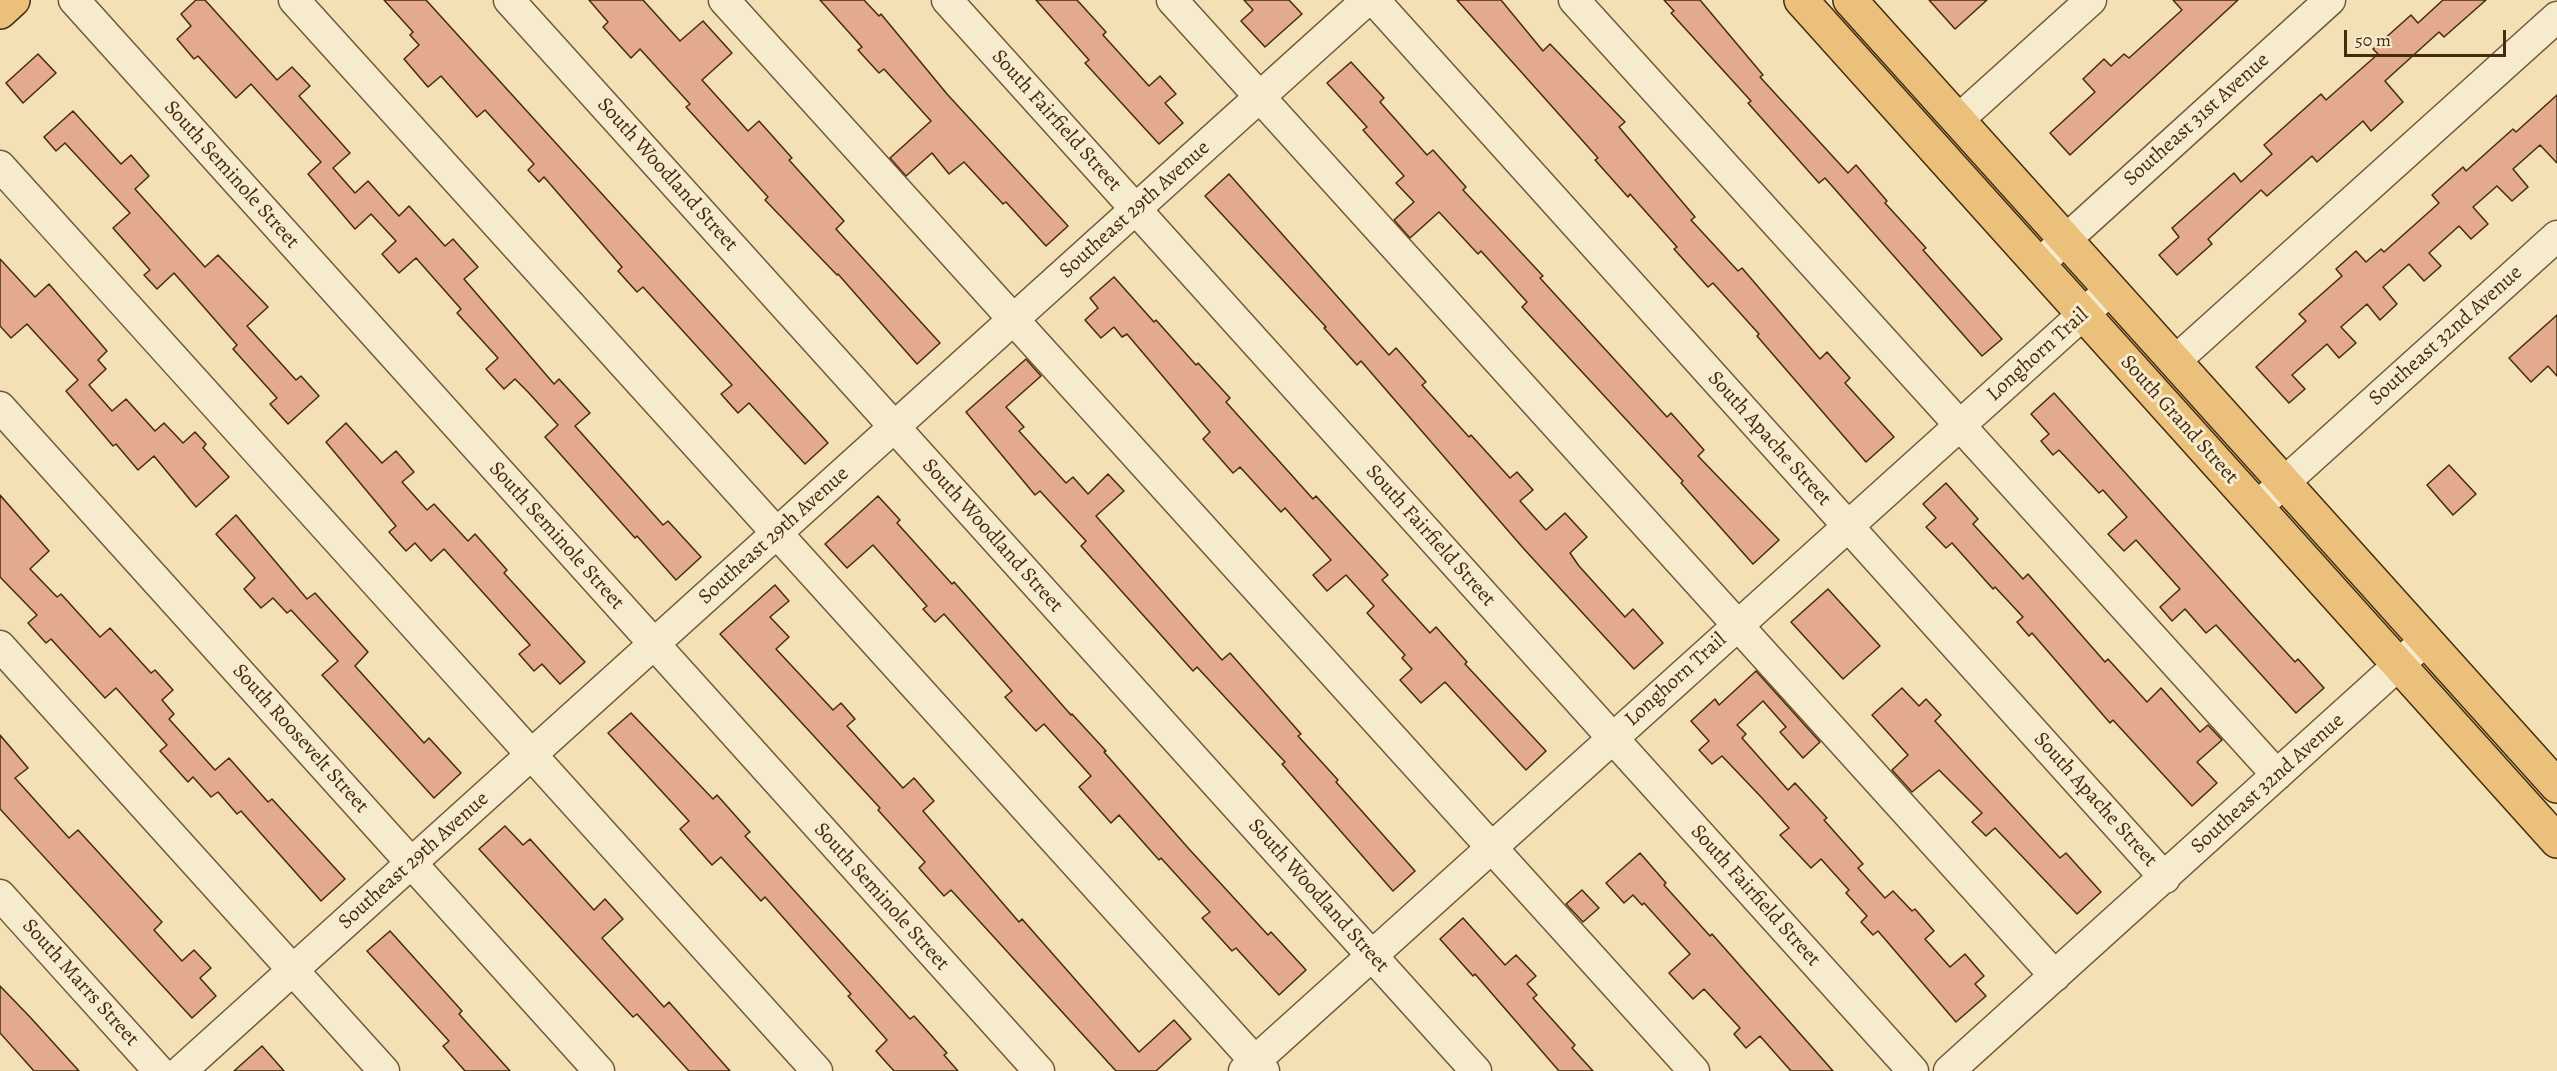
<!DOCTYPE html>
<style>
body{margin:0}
#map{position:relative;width:2557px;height:1071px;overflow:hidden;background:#f3e0b4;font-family:Alegreya,serif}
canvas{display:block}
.scale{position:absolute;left:2344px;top:30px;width:162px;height:27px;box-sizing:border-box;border:3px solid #462b0f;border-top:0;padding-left:8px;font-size:18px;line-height:21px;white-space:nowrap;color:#462b0f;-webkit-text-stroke:4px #f7ebce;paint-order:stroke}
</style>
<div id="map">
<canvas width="2557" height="1071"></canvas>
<div class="scale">50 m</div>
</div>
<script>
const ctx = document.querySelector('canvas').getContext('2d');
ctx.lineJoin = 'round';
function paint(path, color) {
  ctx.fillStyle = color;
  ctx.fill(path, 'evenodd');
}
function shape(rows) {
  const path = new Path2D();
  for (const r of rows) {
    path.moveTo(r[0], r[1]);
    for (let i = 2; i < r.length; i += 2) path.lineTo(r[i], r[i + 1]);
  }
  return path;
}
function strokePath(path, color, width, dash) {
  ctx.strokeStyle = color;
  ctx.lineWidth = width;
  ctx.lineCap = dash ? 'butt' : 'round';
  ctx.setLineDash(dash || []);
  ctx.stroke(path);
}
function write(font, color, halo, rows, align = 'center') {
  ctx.font = font + ' Alegreya,serif';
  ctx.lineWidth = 6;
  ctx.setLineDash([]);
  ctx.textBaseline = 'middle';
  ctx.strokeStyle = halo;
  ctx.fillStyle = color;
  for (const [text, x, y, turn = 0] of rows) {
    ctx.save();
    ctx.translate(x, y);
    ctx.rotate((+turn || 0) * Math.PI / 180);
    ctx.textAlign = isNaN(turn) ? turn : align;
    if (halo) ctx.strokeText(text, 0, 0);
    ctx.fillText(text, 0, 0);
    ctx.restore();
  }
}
const building = shape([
 [196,0,205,0,277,80,292,67,310,86,299,96,350,153,333,168,355,193,368,181,399,216,409,206,445,246,453,239,478,267,464,279,554,384,559,379,590,413,575,426,663,525,668,521,701,557,676,580,637,536,635,538,545,437,558,425,528,392,515,379,504,389,486,369,498,358,457,313,461,309,416,258,399,273,382,254,396,241,371,214,355,229,308,174,321,162,251,84,236,98,198,56,194,59,177,39,191,26,181,14,196,0],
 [384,0,426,0,828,443,805,464,749,403,738,413,721,394,732,385,643,287,637,292,618,271,622,267,544,177,539,182,528,170,534,164,485,110,477,117,441,76,428,87,404,59,419,45,410,35,413,32,384,0],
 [589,0,643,0,680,41,703,21,732,53,702,80,748,131,759,121,792,158,789,160,844,221,836,229,940,343,917,364,838,274,837,275,765,200,768,197,686,107,690,104,640,49,631,58,603,27,608,22,589,0],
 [820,0,864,0,879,16,881,14,947,94,1068,226,1046,246,1006,202,1003,204,964,162,949,174,932,153,906,176,890,158,931,121,884,69,879,73,858,50,862,47,820,0],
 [1036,0,1077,0,1106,32,1103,35,1149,86,1160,76,1176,94,1165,103,1183,123,1159,144,1085,63,1089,60,1036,0],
 [1244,0,1289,0,1302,14,1265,47,1241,21,1253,10,1244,0],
 [1457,0,1501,0,1543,51,1550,44,1625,122,1619,127,1695,217,1691,220,1738,271,1742,268,1820,359,1827,352,1850,378,1845,383,1894,437,1866,462,1757,336,1759,334,1713,283,1708,287,1674,249,1677,247,1630,194,1628,197,1595,160,1598,158,1457,0],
 [1664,0,1700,0,1763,75,1760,77,1848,173,1856,165,1887,201,1885,203,1926,248,1923,250,2002,339,1982,356,1825,178,1819,183,1788,148,1748,103,1751,101,1671,13,1674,11,1664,0],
 [1929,0,1987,0,1955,29,1929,0],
 [2173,0,2238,0,2070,155,2050,133,2095,92,2083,79,2104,59,2111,66,2124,54,2129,58,2182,10,2173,0],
 [2443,0,2486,0,2444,37,2439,32,2385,81,2403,102,2371,131,2363,121,2317,162,2312,156,2267,196,2261,190,2208,239,2212,244,2177,275,2159,255,2179,237,2172,228,2234,173,2241,182,2272,154,2264,145,2321,94,2326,100,2378,54,2373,49,2411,15,2418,23,2443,0],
 [38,54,56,73,23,103,6,83,38,54],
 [1351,62,1384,98,1380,102,1427,155,1433,150,1466,187,1463,190,1543,276,1540,278,1667,417,1671,413,1704,450,1698,456,1779,540,1753,564,1681,483,1683,481,1522,307,1527,302,1481,251,1478,254,1439,212,1410,238,1394,220,1414,202,1396,183,1404,176,1363,130,1367,127,1327,83,1351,62],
 [2557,95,2557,163,2540,145,2513,169,2528,187,2512,201,2497,186,2473,207,2488,224,2471,239,2459,226,2429,253,2441,266,2424,281,2409,264,2383,287,2397,304,2380,320,2367,304,2341,327,2356,343,2339,358,2327,344,2292,375,2305,389,2289,403,2256,367,2306,321,2299,314,2342,276,2336,269,2356,251,2366,262,2381,249,2384,252,2439,203,2432,195,2463,167,2466,171,2513,129,2516,132,2557,95],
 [73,111,121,164,131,155,149,176,135,189,205,267,218,255,268,307,247,326,296,380,301,376,319,396,288,424,270,404,277,398,233,349,237,345,174,273,157,289,144,275,150,270,113,228,130,213,65,143,56,151,44,137,73,111],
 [1229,174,1389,355,1396,348,1426,382,1422,385,1469,437,1471,435,1510,478,1517,472,1533,490,1520,501,1546,530,1565,513,1587,537,1570,553,1579,566,1625,617,1633,609,1663,643,1634,669,1524,549,1361,361,1357,365,1324,328,1326,327,1205,196,1229,174],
 [0,259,35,297,49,284,107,351,98,360,106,369,89,385,112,411,126,399,155,431,164,423,183,443,195,432,206,444,203,448,229,477,196,507,154,456,138,470,116,444,113,446,66,391,78,380,27,324,11,338,0,326,0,259],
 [1114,277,1154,322,1156,320,1196,365,1198,363,1230,398,1226,402,1313,499,1316,496,1388,575,1382,580,1430,633,1436,627,1467,662,1465,664,1546,751,1526,770,1445,682,1421,703,1400,680,1412,669,1402,658,1405,655,1367,613,1374,606,1346,575,1327,591,1313,575,1331,560,1285,508,1281,512,1240,467,1233,473,1203,439,1210,432,1127,334,1122,337,1114,327,1101,338,1085,320,1098,308,1090,298,1114,277],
 [2557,315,2557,376,2548,366,2531,382,2509,358,2557,315],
 [1026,359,1041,376,1006,407,1024,427,1019,431,1066,483,1073,477,1088,494,1108,474,1124,491,1096,516,1222,660,1230,653,1301,734,1298,736,1338,780,1336,782,1415,871,1393,891,1282,764,1285,762,1197,667,1193,671,1152,625,1081,546,1086,541,1040,491,1035,495,966,412,1026,359],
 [2054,393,2254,617,2295,662,2298,659,2324,688,2296,713,2216,625,2206,633,2185,609,2172,621,2160,607,2180,589,2136,540,2124,551,2108,534,2127,517,2103,490,2099,493,2059,450,2053,455,2041,441,2049,434,2031,414,2054,393],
 [346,423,382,463,396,451,414,472,402,482,427,510,434,504,468,541,475,534,507,570,504,573,585,662,560,684,542,664,534,671,519,654,530,645,444,549,431,561,415,543,406,551,389,532,396,526,326,442,346,423],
 [2449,465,2476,494,2453,515,2427,485,2449,465],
 [1946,483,1978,519,1973,524,2023,579,2028,574,2105,662,2108,659,2147,702,2161,688,2200,732,2208,725,2222,740,2197,762,2217,783,2192,806,2113,720,2110,723,2032,633,2029,636,2017,622,2023,617,1995,587,1993,589,1952,543,1946,548,1926,527,1936,518,1923,504,1946,483],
 [0,495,49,551,30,569,57,597,61,594,100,637,110,628,151,673,155,670,173,690,162,700,174,714,169,719,215,770,229,758,268,802,272,799,345,879,321,901,241,811,237,814,218,792,211,797,193,777,188,782,160,751,167,745,116,688,105,698,51,639,46,643,28,623,37,615,0,577,0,495],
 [878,496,900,520,897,523,952,584,954,582,1071,715,1072,714,1106,751,1104,752,1189,849,1268,935,1271,932,1306,970,1279,995,1236,948,1232,951,1202,918,1210,912,1161,858,1159,860,1119,815,1111,823,1079,787,1091,776,1044,724,1036,731,1005,697,1012,691,944,614,935,622,923,609,927,606,873,545,847,568,825,544,878,496],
 [236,515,307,599,315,593,368,652,355,666,424,743,429,738,461,773,434,798,322,675,338,661,291,610,287,613,273,598,261,608,244,589,255,578,216,534,236,515],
 [775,585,789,601,770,617,789,637,776,649,833,710,841,703,855,719,847,726,903,788,914,778,934,801,923,811,1019,922,1022,919,1139,1052,1174,1020,1191,1039,1156,1071,1116,1071,951,890,944,896,919,868,925,862,878,810,880,808,720,634,775,585],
 [1828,589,1880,646,1843,679,1791,622,1828,589],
 [1756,671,1820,742,1803,758,1780,732,1786,727,1763,701,1737,725,1746,734,1742,738,1788,790,1795,783,1827,818,1824,820,1863,864,1858,868,1885,898,1893,891,1912,911,1915,909,1934,931,1925,939,1950,967,1965,954,1984,976,1975,984,1986,996,1956,1022,1878,931,1873,935,1861,922,1867,916,1846,893,1849,890,1821,859,1811,868,1780,835,1789,828,1762,798,1722,756,1712,764,1699,750,1709,741,1691,721,1715,699,1719,705,1756,671],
 [1902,688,1919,706,1926,699,1941,715,1935,721,1982,773,2060,858,2066,853,2101,892,2077,914,1995,828,1986,836,1972,822,1982,813,1939,770,1912,792,1892,770,1908,755,1872,715,1902,688],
 [631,713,713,799,717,795,750,832,745,836,910,1019,914,1016,947,1053,944,1055,958,1071,894,1071,876,1051,887,1040,848,996,851,994,765,897,761,901,721,857,712,865,680,829,689,821,608,733,631,713],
 [0,735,28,768,15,778,69,838,78,830,162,922,154,930,182,961,194,950,211,968,200,978,216,996,192,1018,0,809,0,735],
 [505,826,523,845,530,839,594,910,605,899,623,919,602,938,664,1007,669,1002,730,1071,689,1071,637,1014,633,1017,479,849,505,826],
 [1640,853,1666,883,1664,885,1710,936,1712,934,1833,1071,1791,1071,1760,1036,1746,1048,1734,1034,1740,1028,1704,989,1693,999,1669,973,1690,954,1644,903,1642,905,1633,895,1624,903,1606,883,1640,853],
 [1582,890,1599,908,1583,922,1566,904,1582,890],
 [1463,918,1505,965,1516,955,1536,976,1527,984,1537,995,1533,998,1575,1045,1572,1048,1593,1071,1559,1071,1475,974,1473,976,1440,939,1463,918],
 [390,931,462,1011,459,1014,510,1071,465,1071,443,1046,449,1041,367,951,390,931],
 [0,986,30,1017,79,1071,34,1071,0,1033,0,986],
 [262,1046,284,1071,234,1071,262,1046]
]);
const minor = shape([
 [74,0,1039,1071],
 [294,0,1264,1071],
 [509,0,1476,1071],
 [724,0,1694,1071],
 [947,0,1913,1071],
 [1172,0,2055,976],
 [1374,0,2165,878],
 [1574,0,2277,775],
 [1958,120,2091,0],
 [0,166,817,1071],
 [2039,264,2330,0],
 [2174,362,2557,17],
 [0,407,599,1071],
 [2257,507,2557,236],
 [0,646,384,1071],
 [0,895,159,1071],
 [181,1071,1367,0],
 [1244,1071,2110,290],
 [1949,1071,2426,640]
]);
const major = shape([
 [1801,0,2557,841],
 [1850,0,2557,786],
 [0,12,13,0]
]);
const streetNames = [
 ["Southeast 31st Avenue",2197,120,-42],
 ["South Fairfield Street",1056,121,48],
 ["South Seminole Street",231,175,48],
 ["South Woodland Street",667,175,48],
 ["Southeast 29th Avenue",1135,210,-42],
 ["Southeast 32nd Avenue",2446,336,-42],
 ["Longhorn Trail",2038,355,-42],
 ["South Grand Street",2179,420,48],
 ["South Apache Street",1769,439,48],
 ["South Seminole Street",556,536,48],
 ["Southeast 29th Avenue",774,536,-42],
 ["South Woodland Street",992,536,48],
 ["South Fairfield Street",1430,536,48],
 ["Longhorn Trail",1676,680,-42],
 ["South Roosevelt Street",300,739,48],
 ["Southeast 32nd Avenue",2268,784,-42],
 ["South Apache Street",2095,800,48],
 ["Southeast 29th Avenue",414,861,-42],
 ["South Woodland Street",1318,896,48],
 ["South Fairfield Street",1755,896,48],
 ["South Seminole Street",881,897,48],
 ["South Marrs Street",80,983,48]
];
paint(building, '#e3aa8d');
strokePath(building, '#462b0f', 1.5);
strokePath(minor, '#715838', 33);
strokePath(major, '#462b0f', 36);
strokePath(minor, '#f7ebce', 30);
strokePath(major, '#eac07a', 33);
write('21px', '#462b0f', '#f7ebce', streetNames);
</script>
